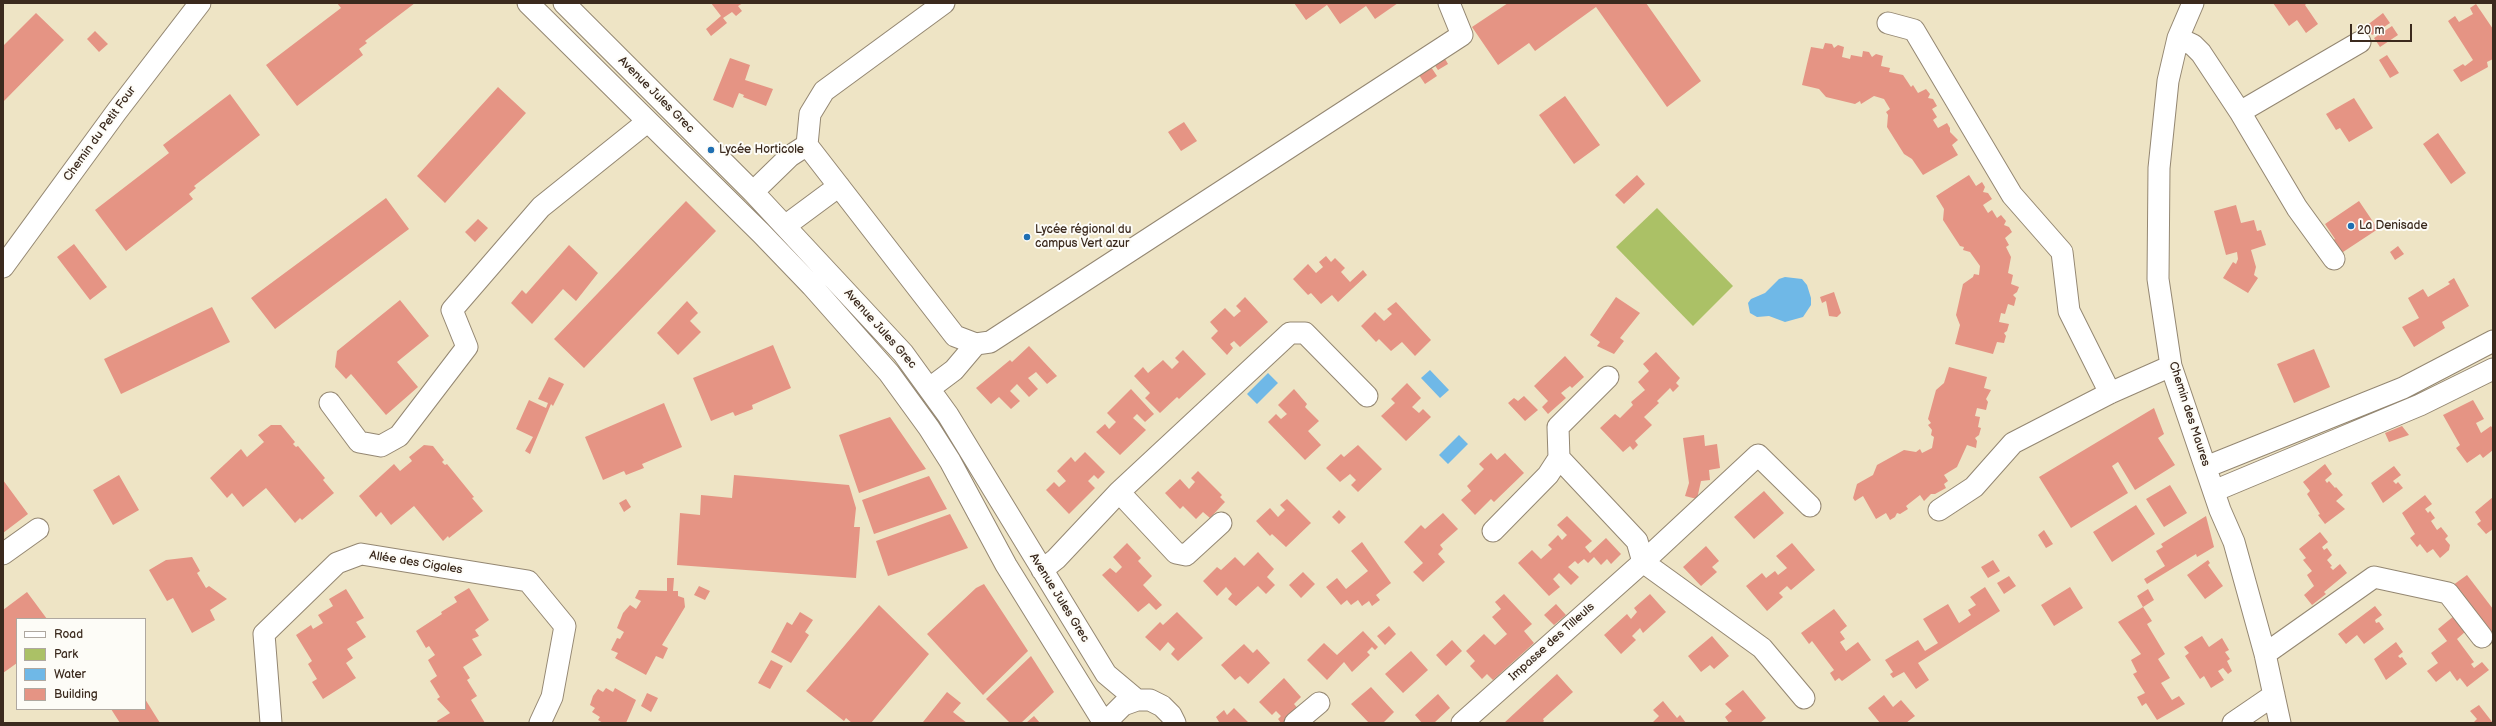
<!DOCTYPE html>
<meta charset="utf-8">
<style>
body{margin:0}
#map{position:relative;width:2496px;height:726px;overflow:hidden;background:#eee4c5;font-family:"Balsamiq Sans",sans-serif}
canvas{display:block}
.frame{position:absolute;inset:0;border:4px solid #3b2a1e;pointer-events:none}
.legend{position:absolute;left:16px;top:618px;width:130px;height:92px;box-sizing:border-box;background:#fdfcf7;border:1px solid #afa8a0;margin:0;padding:5px 7px;list-style:none;font-size:12px;color:#3b2a1e}
.legend li{display:flex;align-items:center;gap:8px;height:20px}
.legend b{width:20px;border:1px solid #afa8a0}
.scale{position:absolute;left:2350px;top:24px;width:62px;height:18px;box-sizing:border-box;border:2px solid #3b2a1e;border-top:0;padding-left:5px;font-size:12px;line-height:14px;white-space:nowrap;color:#3b2a1e;-webkit-text-stroke:3px #fdfcf7;paint-order:stroke}
</style>
<div id="map">
<canvas width="2496" height="726"></canvas>
<div class="frame"></div>
<ul class="legend">
<li><b style="height:5px;background:#fff"></b>Road</li>
<li><b style="height:11px;background:#abc166"></b>Park</li>
<li><b style="height:11px;background:#6fb8e7"></b>Water</li>
<li><b style="height:11px;background:#e59484"></b>Building</li>
</ul>
<div class="scale">20 m</div>
</div>
<script>
const ctx = document.querySelector('canvas').getContext('2d');
ctx.lineJoin = 'round';
function paint(path, color) {
  ctx.fillStyle = color;
  ctx.fill(path, 'evenodd');
}
function shape(rows) {
  const path = new Path2D();
  for (const r of rows) {
    path.moveTo(r[0], r[1]);
    for (let i = 2; i < r.length; i += 2) path.lineTo(r[i], r[i + 1]);
  }
  return path;
}
function strokePath(path, color, width, dash) {
  ctx.strokeStyle = color;
  ctx.lineWidth = width;
  ctx.lineCap = dash ? 'butt' : 'round';
  ctx.setLineDash(dash || []);
  ctx.stroke(path);
}
function write(font, color, halo, rows, align = 'center') {
  ctx.font = font + ' "Balsamiq Sans",sans-serif';
  ctx.lineWidth = 4;
  ctx.setLineDash([]);
  ctx.textBaseline = 'middle';
  ctx.strokeStyle = halo;
  ctx.fillStyle = color;
  for (const [text, x, y, turn = 0] of rows) {
    ctx.save();
    ctx.translate(x, y);
    ctx.rotate((+turn || 0) * Math.PI / 180);
    ctx.textAlign = isNaN(turn) ? turn : align;
    if (halo) ctx.strokeText(text, 0, 0);
    ctx.fillText(text, 0, 0);
    ctx.restore();
  }
}
const green = shape([
 [1657,208,1733,286,1693,326,1616,247]
]);
const water = shape([
 [1785,277,1802,279,1807,285,1811,298,1811,305,1803,317,1785,322,1769,316,1757,317,1750,313,1748,303,1751,299,1765,293,1779,279],
 [1430,370,1449,390,1440,398,1421,378],
 [1268,373,1278,383,1257,404,1247,394],
 [1459,435,1468,444,1448,464,1439,455]
]);
const building = shape([
 [337,3,415,3,365,41,367,43,359,49,363,55,297,106,266,65,341,8],
 [711,3,743,3,738,6,742,11,736,16,732,12,723,18,727,23,711,36,706,29,721,16],
 [1294,3,1398,3,1375,19,1366,6,1340,24,1327,5,1306,20],
 [1508,3,1646,3,1701,81,1667,107,1596,7,1535,51,1529,43,1498,65,1472,27],
 [2273,3,2307,3,2305,5,2318,24,2306,33,2297,20,2289,26],
 [2476,4,2493,29,2493,59,2487,62,2488,67,2461,82,2453,70,2463,64,2465,66,2473,60,2448,21,2455,16,2459,22,2473,14,2470,8],
 [36,13,64,40,3,102,3,46],
 [2383,13,2390,23,2372,35,2366,26],
 [2392,26,2398,35,2380,47,2374,38],
 [95,31,108,44,99,52,87,39],
 [1825,43,1832,44,1834,48,1838,45,1844,47,1842,57,1850,59,1851,55,1862,57,1863,51,1869,52,1872,57,1876,54,1883,56,1881,66,1890,68,1889,72,1903,75,1911,87,1913,85,1918,93,1926,89,1930,94,1928,98,1933,99,1937,106,1932,109,1937,117,1933,120,1938,128,1947,123,1950,128,1950,132,1958,140,1952,145,1958,155,1923,175,1912,159,1904,154,1887,127,1888,115,1886,112,1890,109,1884,99,1874,96,1861,104,1860,101,1855,104,1826,97,1819,89,1802,85,1811,47,1823,49],
 [2387,55,2399,73,2390,78,2379,60],
 [1444,57,1448,64,1438,70,1434,64],
 [730,58,750,65,745,80,773,89,766,106,743,97,744,95,739,93,733,108,713,100],
 [1431,67,1437,76,1425,84,1419,75],
 [498,87,526,113,445,203,417,176],
 [230,94,260,135,194,186,196,188,189,194,193,199,126,251,95,210,169,153,163,145],
 [1565,96,1600,145,1574,164,1539,115],
 [2354,98,2373,128,2349,142,2340,128,2336,130,2326,114],
 [1184,122,1197,141,1181,151,1168,132],
 [2438,133,2466,173,2451,184,2423,144],
 [1637,175,1645,184,1624,204,1615,195],
 [1969,175,1976,186,1982,182,1985,187,1983,192,1988,193,1992,199,1983,205,1988,213,1992,210,1997,218,2001,215,2006,221,2004,225,2009,227,2012,232,2005,238,2009,245,2006,247,2011,257,2008,273,2013,275,2011,284,2019,287,2017,292,2013,295,2016,298,2014,306,2008,304,2005,314,2001,313,1999,322,2009,324,2007,331,2004,333,2006,336,2004,343,1997,342,1993,354,1955,344,1960,325,1956,315,1963,284,1973,277,1974,274,1979,275,1980,266,1970,252,1963,250,1964,247,1960,246,1943,220,1944,209,1936,196],
 [386,198,409,229,275,329,251,298],
 [686,201,716,231,584,368,554,339],
 [2359,201,2378,229,2340,254,2332,241,2335,239,2325,224],
 [2236,205,2241,223,2254,220,2257,231,2261,230,2266,245,2251,250,2256,267,2254,275,2258,278,2248,293,2223,278,2233,262,2236,264,2238,259,2237,252,2226,255,2214,211],
 [478,219,488,228,475,242,465,232],
 [74,244,107,287,90,300,57,257],
 [569,245,598,273,576,301,563,289,532,324,511,303,522,290,526,294],
 [2398,246,2404,254,2395,260,2390,252],
 [1326,256,1331,262,1335,258,1345,268,1341,272,1350,282,1363,270,1367,275,1338,302,1332,295,1321,304,1311,293,1308,295,1293,279,1308,264,1316,273,1323,267,1319,262],
 [2454,278,2469,306,2442,322,2445,328,2414,347,2402,327,2419,318,2408,298,2423,289,2428,297,2450,284,2448,282],
 [1834,292,1841,313,1837,317,1829,316,1826,301,1822,303,1820,297],
 [1245,297,1268,322,1240,347,1234,341,1230,344,1233,348,1227,355,1211,338,1218,331,1210,322,1225,308,1234,317,1241,311,1236,306],
 [1616,297,1640,313,1620,338,1624,341,1614,354,1597,346,1600,342,1590,335],
 [400,300,429,336,397,362,418,387,386,415,351,374,346,379,335,367,337,351],
 [687,301,698,313,690,321,701,332,678,355,657,333],
 [1396,302,1431,340,1415,356,1402,342,1391,351,1379,339,1376,342,1361,326,1375,312,1384,321,1392,314,1387,309],
 [212,307,230,342,121,394,104,359],
 [773,345,791,388,752,405,753,409,735,416,733,412,711,421,693,378],
 [1029,346,1057,376,1047,384,1036,372,1028,378,1038,389,1029,397,1017,384,1010,391,1020,401,1011,409,999,397,991,404,976,388,1010,360,1012,362],
 [2314,349,2330,387,2294,403,2277,364],
 [1183,350,1206,374,1179,399,1177,397,1160,413,1145,398,1150,393,1134,376,1143,367,1148,373,1163,360,1172,369,1179,362,1175,358],
 [1656,352,1680,378,1676,383,1679,386,1673,392,1670,388,1657,401,1659,403,1644,417,1652,425,1635,441,1638,445,1633,450,1630,446,1623,452,1600,428,1615,414,1620,418,1633,405,1631,402,1645,390,1638,382,1649,371,1643,364],
 [1565,356,1584,377,1572,388,1570,386,1561,393,1566,398,1548,414,1542,407,1548,401,1534,386],
 [1949,367,1987,377,1984,388,1991,390,1986,399,1988,402,1986,410,1977,408,1975,416,1980,417,1978,427,1981,428,1979,435,1975,438,1977,441,1976,448,1967,445,1957,467,1944,475,1948,481,1944,484,1946,488,1935,494,1931,494,1924,501,1920,495,1906,506,1908,509,1900,514,1897,513,1895,517,1890,520,1886,513,1876,519,1863,496,1855,501,1853,498,1857,484,1873,475,1877,465,1904,450,1916,452,1920,449,1922,453,1932,448,1934,437,1931,435,1932,430,1928,425,1931,423,1928,419,1936,390,1944,383],
 [549,377,564,384,553,406,551,404,530,454,525,451,533,437,516,429,529,400,546,408,548,403,538,399],
 [1407,383,1421,398,1412,407,1419,413,1423,409,1431,417,1406,441,1381,416,1395,403,1391,399],
 [1131,389,1154,414,1145,422,1137,414,1133,418,1146,430,1120,455,1096,432,1105,424,1109,429,1116,422,1107,413],
 [1294,389,1307,404,1305,407,1319,421,1308,431,1321,445,1305,460,1268,422,1276,414,1281,419,1287,414,1278,405],
 [1524,396,1538,410,1525,421,1508,403,1514,398,1518,401],
 [2473,400,2484,419,2476,423,2481,433,2491,426,2493,429,2493,450,2483,458,2480,454,2467,463,2456,448,2460,445,2443,415],
 [664,403,682,447,642,464,644,468,626,475,624,471,603,480,585,437],
 [2154,408,2164,434,2158,438,2175,465,2135,490,2118,462,2112,466,2128,493,2071,528,2039,477],
 [890,417,926,469,859,493,839,435],
 [271,425,281,425,295,442,293,444,296,447,298,446,325,478,323,480,334,493,302,520,300,518,295,523,266,488,243,507,232,493,227,498,210,478,241,449,247,457,264,442,258,435],
 [2402,426,2409,435,2389,442,2385,433],
 [1704,435,1705,446,1717,444,1720,468,1709,470,1710,480,1701,481,1697,499,1685,496,1689,483,1683,438],
 [424,445,433,446,444,460,442,462,445,465,447,464,474,497,472,498,483,511,449,538,448,536,443,541,414,506,391,525,381,512,376,517,359,496,394,464,400,471,412,461,409,457],
 [1358,445,1382,469,1358,492,1351,485,1356,480,1350,474,1340,482,1326,468,1341,454,1344,457],
 [1085,452,1105,472,1098,479,1094,475,1088,481,1095,488,1069,514,1046,490,1054,482,1059,487,1066,481,1057,471,1071,457,1075,462],
 [1491,453,1497,460,1505,453,1524,473,1494,502,1491,499,1475,515,1461,500,1471,491,1467,486,1484,469,1479,464],
 [2325,464,2332,474,2325,480,2327,483,2329,481,2335,488,2336,487,2343,495,2336,501,2345,509,2325,524,2318,515,2320,514,2307,494,2310,491,2303,482],
 [2394,466,2401,475,2393,481,2396,484,2398,482,2403,488,2383,503,2371,483],
 [1198,471,1222,495,1220,497,1225,502,1210,518,1203,512,1196,519,1183,506,1180,509,1165,493,1180,479,1189,489,1195,482,1191,478],
 [119,475,139,510,113,525,93,490],
 [734,475,849,485,856,508,854,527,860,527,856,578,677,565,680,513,700,515,701,495,732,498],
 [929,476,947,509,874,534,862,500],
 [3,480,28,514,3,533],
 [2170,485,2187,513,2164,527,2146,499],
 [1764,491,1784,513,1754,539,1734,517],
 [2425,495,2432,504,2425,509,2428,513,2430,511,2435,518,2431,521,2437,530,2441,527,2448,536,2445,539,2450,545,2449,550,2440,558,2433,549,2427,553,2420,544,2417,547,2410,538,2415,534,2402,513],
 [2493,497,2493,529,2486,534,2477,524,2481,521,2475,512],
 [626,499,631,507,624,512,619,503],
 [1287,499,1311,523,1286,547,1272,534,1270,536,1256,521,1270,508,1278,517,1285,510,1280,505],
 [2136,505,2155,534,2112,562,2093,532],
 [1339,510,1346,517,1339,524,1332,517],
 [1443,513,1458,529,1440,545,1443,549,1438,554,1445,562,1423,582,1413,572,1423,563,1404,542,1421,525,1425,529],
 [950,514,968,548,888,576,876,541],
 [1567,516,1592,541,1585,547,1590,553,1606,538,1621,554,1611,564,1607,559,1601,565,1594,557,1588,563,1584,559,1578,564,1575,561,1568,567,1579,577,1571,585,1559,573,1553,579,1560,587,1549,596,1518,563,1532,550,1541,559,1552,549,1548,545,1558,535,1562,540,1567,535,1557,525],
 [2206,516,2214,547,2197,557,2196,554,2147,584,2144,579,2165,566,2156,551,2163,547,2161,544],
 [2044,530,2053,544,2046,548,2038,535],
 [2320,532,2328,542,2322,547,2324,550,2327,548,2332,555,2327,560,2332,566,2330,567,2333,570,2340,564,2347,573,2324,592,2326,594,2312,605,2304,595,2314,586,2307,575,2312,571,2303,560,2306,558,2299,549],
 [1362,542,1391,583,1376,595,1380,600,1372,606,1369,601,1362,606,1358,600,1351,605,1347,600,1341,605,1326,587,1337,578,1346,589,1368,571,1351,551],
 [1127,543,1141,558,1138,561,1152,576,1143,585,1162,605,1156,610,1149,603,1138,612,1102,575,1110,568,1116,573,1122,567,1113,557],
 [1792,543,1815,570,1791,590,1787,586,1779,593,1783,597,1767,611,1746,586,1762,573,1766,578,1775,571,1778,575,1787,568,1776,556],
 [1706,546,1719,561,1712,567,1717,572,1701,586,1683,567],
 [1258,552,1274,569,1267,577,1275,585,1266,594,1258,586,1236,606,1228,599,1232,594,1226,587,1217,596,1203,581,1217,567,1221,570,1235,557,1244,566],
 [192,557,200,571,197,573,206,588,209,586,227,599,210,610,215,620,192,633,173,598,167,601,149,570,166,560],
 [1993,560,2000,571,1988,578,1981,567],
 [2208,560,2210,563,2208,565,2223,586,2205,599,2187,575],
 [1303,572,1315,584,1301,598,1289,585],
 [2467,575,2493,609,2493,637,2490,639,2449,588],
 [2009,576,2016,586,2004,594,1997,583],
 [667,578,674,578,673,591,678,591,678,596,684,598,685,607,662,645,668,648,663,659,656,656,646,675,615,658,618,653,611,650,617,638,620,639,624,632,617,628,623,613,630,605,636,609,641,601,635,598,639,590,667,591],
 [984,584,1028,651,983,695,927,634,976,588],
 [699,586,710,591,705,600,694,595],
 [1985,587,2000,611,1918,663,1929,680,1916,689,1904,672,1893,678,1890,674,1893,672,1885,660,1918,640,1925,651,1938,643,1923,619,1948,604,1959,623,1971,615,1968,610,1976,605,1970,597],
 [2070,587,2083,608,2054,626,2041,605],
 [469,588,489,620,475,630,479,636,472,639,482,655,463,667,470,678,467,680,477,696,471,700,485,723,438,723,437,721,450,713,437,699,440,697,430,681,437,676,428,660,435,655,429,646,426,648,416,631,442,614,441,612,457,602,454,597],
 [346,589,364,618,356,622,366,637,347,649,353,658,346,663,356,678,323,699,312,682,317,679,308,664,312,661,296,635,311,625,313,629,323,623,318,615,333,606,329,599],
 [2148,589,2154,600,2143,607,2152,621,2147,624,2165,654,2158,659,2170,678,2161,683,2172,700,2179,696,2185,704,2157,720,2146,703,2142,706,2137,697,2145,693,2133,674,2137,672,2131,660,2141,654,2118,622,2143,607,2137,596],
 [27,592,47,619,17,619,17,663,3,673,3,610],
 [1504,594,1532,624,1524,631,1534,643,1493,680,1487,674,1482,679,1470,666,1475,661,1466,651,1484,634,1495,645,1507,634,1492,617,1501,609,1495,602],
 [1650,594,1666,612,1643,633,1640,628,1632,636,1636,640,1621,654,1604,635,1627,614,1631,619,1637,612,1634,608],
 [1556,604,1566,615,1554,625,1544,615],
 [879,605,929,654,871,723,852,723,846,718,844,721,806,691],
 [2375,606,2382,615,2375,620,2376,623,2379,622,2384,629,2364,644,2357,635,2346,644,2338,634],
 [1834,609,1847,626,1840,632,1845,639,1840,642,1846,651,1858,642,1871,660,1842,681,1839,678,1835,681,1830,673,1834,670,1812,641,1809,644,1801,633],
 [800,612,813,620,805,632,809,635,791,663,771,652,787,622,792,625],
 [1177,612,1203,638,1178,661,1171,654,1175,649,1168,642,1160,651,1145,637,1160,622,1163,625],
 [2454,616,2466,631,2457,639,2474,662,2471,664,2474,668,2482,662,2489,670,2467,687,2460,678,2457,681,2450,671,2436,682,2427,671,2438,663,2431,653,2447,641,2438,629],
 [1389,626,1396,634,1385,645,1377,636],
 [1363,631,1378,647,1375,650,1372,647,1367,652,1370,655,1352,672,1344,662,1327,680,1307,660,1324,643,1337,655],
 [1712,636,1729,656,1714,669,1710,665,1701,672,1688,656],
 [2202,636,2209,647,2222,638,2229,650,2225,652,2230,659,2227,661,2232,671,2228,674,2223,668,2218,671,2224,680,2211,688,2204,676,2200,679,2185,656,2189,653,2184,647],
 [1452,640,1462,651,1446,666,1436,655],
 [2396,642,2403,652,2398,656,2400,658,2402,657,2407,664,2386,680,2374,659],
 [1244,644,1253,653,1257,649,1270,663,1248,684,1240,676,1235,680,1221,665],
 [1411,651,1428,670,1403,693,1385,674],
 [1031,656,1054,692,1021,723,1010,723,986,699],
 [771,660,783,666,770,689,758,683],
 [1557,674,1573,692,1543,719,1544,721,1542,723,1504,723],
 [1284,678,1301,697,1294,704,1300,711,1286,723,1281,723,1278,719,1281,716,1276,711,1272,715,1259,702],
 [1371,687,1394,712,1383,723,1369,723,1351,704],
 [606,688,613,692,615,688,636,700,626,723,603,723,598,720,600,717,592,712,595,708,590,705,593,696,598,689,603,692],
 [1743,690,1766,718,1760,723,1729,723,1725,717,1732,711,1725,704],
 [947,692,961,703,953,712,967,723,925,723,923,722],
 [647,693,658,698,651,712,641,706],
 [1438,694,1450,708,1434,723,1422,723,1415,715],
 [1884,695,1893,707,1901,700,1915,716,1906,723,1880,723,1868,708],
 [145,699,160,723,120,723,111,709,145,709],
 [1663,701,1677,718,1680,715,1686,723,1652,723,1659,716,1653,710],
 [2479,705,2493,723,2473,723,2477,719,2470,711],
 [1234,708,1249,723,1218,723,1219,722,1216,717,1224,710,1227,715],
 [1034,716,1040,723,1026,723]
]);
const minor = shape([
 [528,3,761,233,812,286,889,373,929,428,950,461,1006,565,1104,723],
 [564,3,753,192,903,353,948,415,1106,674,1137,700],
 [944,3,824,91,810,114,807,145,955,336,976,344,990,342,1462,35,1449,3],
 [2193,3,2178,38,2168,81,2159,168,2158,279,2171,366,2220,510,2234,542,2265,654,2280,723],
 [1888,23,1914,30,2012,195,2062,252,2069,311,2110,393],
 [2178,38,2193,45,2201,53,2240,112,2360,42],
 [2240,112,2297,208,2334,259],
 [753,192,790,156,807,145],
 [785,226,839,186],
 [3,267,117,111,200,3],
 [930,388,954,370,976,344],
 [330,403,359,442,381,446,399,436,467,347,452,310,541,207,647,122],
 [1559,458,1637,541,1643,562,1758,455,1810,506],
 [2206,467,2403,388,2493,341],
 [2214,491,2420,405,2493,369],
 [1119,492,1176,553,1186,555,1221,523],
 [1939,510,1974,487,2013,443,2110,393,2171,366],
 [1493,531,1548,475,1559,458,1558,427,1608,377],
 [3,554,38,529],
 [1042,570,1056,559,1119,492,1290,333,1305,333,1367,396],
 [2265,654,2374,577,2448,593,2482,637],
 [271,723,264,634,337,563,361,554,528,581,565,626,552,697,540,723],
 [1109,723,1113,715,1123,705,1137,700,1150,700,1162,706,1171,715,1175,723],
 [1295,723,1319,703],
 [1462,723,1643,562,1762,648,1804,698],
 [2233,723,2274,695]
]);
const markers = [
 [711,150,4,"#1f6fb2"],
 [2351,226,4,"#1f6fb2"],
 [1027,237,4,"#1f6fb2"]
];
const streetNames = [
 ["Avenue Jules Grec",656,95,45],
 ["Chemin du Petit Four",100,134,-54],
 ["Avenue Jules Grec",880,329,48],
 ["Chemin des Maures",2189,414,72],
 ["Allée des Cigales",416,563,9],
 ["Avenue Jules Grec",1059,598,58],
 ["Impasse des Tilleuls",1552,642,-42]
];
const poiNames = [
 ["Lycée Horticole",719,150],
 ["La Denisade",2359,226],
 ["Lycée régional du",1035,230],
 ["campus Vert azur",1035,244]
];
paint(green, '#abc166');
paint(water, '#6fb8e7');
paint(building, '#e59484');
strokePath(minor, '#948772', 23);
strokePath(minor, '#fff', 21);
for (const [x, y, r, color] of markers) {
  const dot = new Path2D();
  dot.arc(x, y, r, 0, 2 * Math.PI);
  ctx.fillStyle = color;
  ctx.fill(dot);
  strokePath(dot, '#fdfcf7', 1.5);
}
write('12px', '#3b2a1e', '#fdfcf7', streetNames);
write('12px', '#3b2a1e', '#fdfcf7', poiNames, 'left');
</script>
